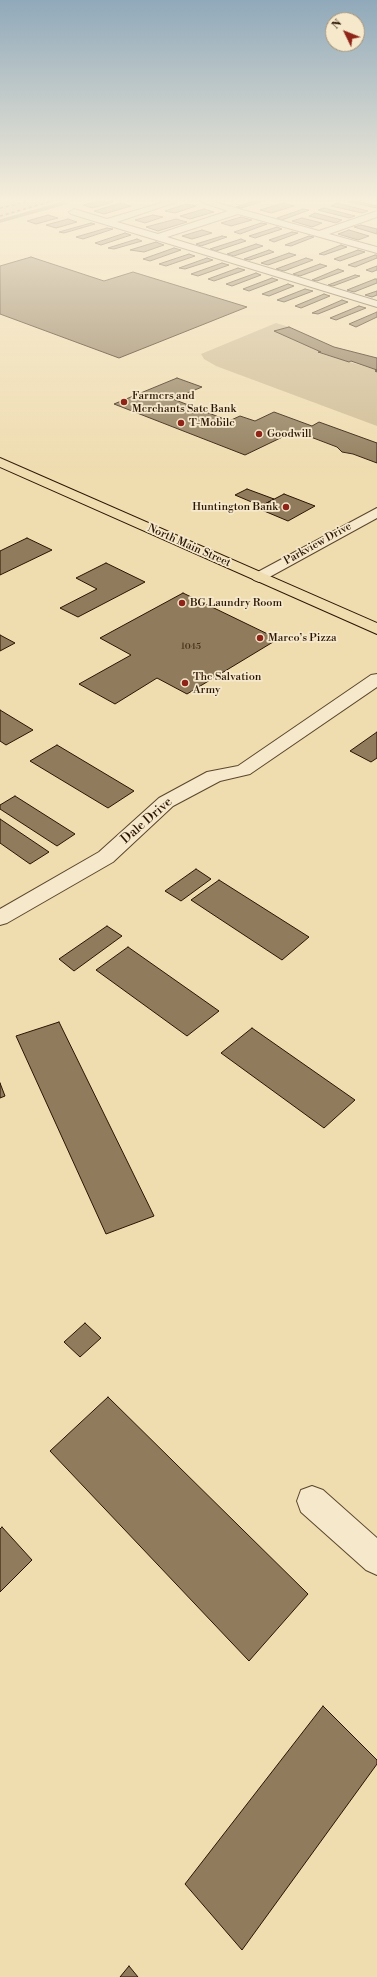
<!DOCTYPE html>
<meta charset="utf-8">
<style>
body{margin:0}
#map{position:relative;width:377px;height:1977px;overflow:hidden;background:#efdcaf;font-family:"Libre Bodoni",serif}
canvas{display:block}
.north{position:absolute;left:325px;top:12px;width:40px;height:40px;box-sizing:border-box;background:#f5e8cb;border:1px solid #a4937b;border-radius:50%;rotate:313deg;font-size:11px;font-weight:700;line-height:16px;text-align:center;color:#2a1402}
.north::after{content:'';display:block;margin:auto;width:14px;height:18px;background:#8f2418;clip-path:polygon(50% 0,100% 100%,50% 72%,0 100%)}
</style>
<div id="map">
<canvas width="377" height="1977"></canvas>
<div class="north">N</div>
</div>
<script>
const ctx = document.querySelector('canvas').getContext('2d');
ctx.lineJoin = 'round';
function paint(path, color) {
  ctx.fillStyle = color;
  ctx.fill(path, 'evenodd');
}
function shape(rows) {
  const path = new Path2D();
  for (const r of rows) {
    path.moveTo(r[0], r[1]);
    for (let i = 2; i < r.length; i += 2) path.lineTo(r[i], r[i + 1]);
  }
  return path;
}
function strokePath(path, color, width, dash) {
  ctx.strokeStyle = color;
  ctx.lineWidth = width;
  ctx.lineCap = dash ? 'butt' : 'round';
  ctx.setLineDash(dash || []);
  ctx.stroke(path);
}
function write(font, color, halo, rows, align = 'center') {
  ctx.font = font + ' "Libre Bodoni",serif';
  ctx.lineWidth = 3.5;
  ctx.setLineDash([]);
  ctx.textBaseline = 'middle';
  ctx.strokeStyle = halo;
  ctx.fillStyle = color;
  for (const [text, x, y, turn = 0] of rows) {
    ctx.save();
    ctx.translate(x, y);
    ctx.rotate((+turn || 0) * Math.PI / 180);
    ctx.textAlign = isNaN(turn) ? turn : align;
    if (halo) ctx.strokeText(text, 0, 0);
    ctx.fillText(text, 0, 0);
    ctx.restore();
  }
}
const green = shape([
 [0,202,51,202,0,218],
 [276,323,289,327,275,331,321,352,319,353,377,370,376,371,377,372,377,426,216,366,204,359,201,354]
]);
const stream = shape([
 [0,221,68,202]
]);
const building = shape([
 [96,202,113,202,92,208,83,205,96,202],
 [251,202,261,202,241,208,236,207,251,202],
 [349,202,360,202,377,206,377,208,349,202],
 [121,203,131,206,104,214,94,211,121,203],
 [283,203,294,206,271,213,260,210,283,203],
 [337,203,368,211,362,213,331,206,337,203],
 [186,204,196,206,175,213,165,211,186,204],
 [324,208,355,216,349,218,318,210,324,208],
 [204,209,214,212,190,219,180,216,204,209],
 [303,209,309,210,282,220,277,218,303,209],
 [315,213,342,220,336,223,309,216,315,213],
 [48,215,58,218,36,224,27,221,48,215],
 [153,215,163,217,145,223,135,220,153,215],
 [241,217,252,220,231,226,221,223,241,217],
 [302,218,322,223,312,227,292,221,302,218],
 [68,219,77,222,56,228,46,225,68,219],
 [176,219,187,222,158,231,146,227,176,219],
 [91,223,95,224,64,233,59,232,91,223],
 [261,223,267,224,240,234,234,232,261,223],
 [361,225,377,229,377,234,354,227,361,225],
 [277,227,282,229,255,238,249,236,277,227],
 [107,228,113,229,83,239,76,237,107,228],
 [202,230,212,233,192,239,182,236,202,230],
 [349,230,369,236,358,240,338,234,349,230],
 [292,232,298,233,274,242,269,240,292,232],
 [125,233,131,235,101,245,95,243,125,233],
 [222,236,227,237,201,246,196,244,222,236],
 [309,236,314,237,291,246,285,245,309,236],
 [137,239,142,241,114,249,108,248,137,239],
 [241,239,246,241,216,251,210,249,241,239],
 [156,242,164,245,144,252,130,250,156,242],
 [256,244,263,246,234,256,227,254,256,244],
 [341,245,347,247,324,255,319,254,341,245],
 [174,248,181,250,150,261,143,259,174,248],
 [269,250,274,252,250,260,244,259,269,250],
 [358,250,365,252,340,261,334,259,358,250],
 [289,253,296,255,268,265,261,263,289,253],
 [189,254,195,256,166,266,159,264,189,254],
 [375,255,377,255,377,258,355,267,348,265,375,255],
 [31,257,104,281,133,272,247,307,119,358,0,314,0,266,31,257],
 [207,258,213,260,185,269,179,268,207,258],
 [306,258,313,260,284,271,276,269,306,258],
 [222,263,229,265,198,276,191,274,222,263],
 [320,264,327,266,300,276,293,274,320,264],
 [377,266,377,270,372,272,366,270,377,266],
 [238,268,245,270,214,281,208,279,238,268],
 [338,269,344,271,317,281,312,280,338,269],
 [256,273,261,275,232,286,226,284,256,273],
 [355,275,360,276,333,286,328,285,355,275],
 [272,278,278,280,249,291,243,289,272,278],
 [375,279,377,279,377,283,354,292,347,290,375,279],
 [288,284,294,286,269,296,262,294,288,284],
 [305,289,313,291,284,302,277,300,305,289],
 [377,291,377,295,372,297,365,295,377,291],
 [324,294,330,296,301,308,295,306,324,294],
 [342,300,348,302,318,314,312,313,342,300],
 [359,306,366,308,336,320,330,318,359,306],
 [377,312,377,317,356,327,349,324,377,312],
 [289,327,334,347,377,358,377,372,375,371,377,370,351,361,349,362,318,352,321,352,274,331,289,327],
 [177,378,202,387,173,399,229,421,240,416,255,421,274,412,312,426,319,422,377,443,377,463,353,454,342,452,337,447,295,431,245,455,114,404,177,378],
 [247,489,274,499,261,506,235,495,247,489],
 [284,494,315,506,288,521,257,508,284,494],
 [27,538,52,550,0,575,0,551,27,538],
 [106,563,145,582,78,617,60,608,97,589,76,578,106,563],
 [183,593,278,639,187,694,157,678,115,704,79,684,131,655,100,638,183,593],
 [0,635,15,643,0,651,0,635],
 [0,710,33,730,6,745,0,741,0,710],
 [377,732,377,758,371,762,350,751,377,732],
 [57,745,134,791,108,808,30,761,57,745],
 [15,796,75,834,57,846,0,809,0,805,15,796],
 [0,819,49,852,30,864,0,843,0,819],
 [196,869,211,879,181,901,165,891,196,869],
 [219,880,309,937,282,960,191,900,219,880],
 [107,926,122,936,74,971,59,959,107,926],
 [128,947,219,1011,187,1036,96,970,128,947],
 [59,1022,154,1216,106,1234,16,1036,59,1022],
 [252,1028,355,1100,324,1128,221,1053,252,1028],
 [0,1083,5,1096,0,1098,0,1083],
 [85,1323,101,1338,80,1357,64,1342,85,1323],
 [108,1397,308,1594,249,1661,50,1451,108,1397],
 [2,1527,32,1560,0,1592,0,1529,2,1527],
 [323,1706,377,1760,377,1764,242,1950,185,1884,323,1706],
 [129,1966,138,1977,120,1977,129,1966]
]);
const minor = shape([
 [164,202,176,202,117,222,158,234,228,211,201,202,214,202,319,231,377,211,377,217,329,234,377,247,377,253,238,214,167,237,377,301,377,307,71,214,69,212,74,209,107,219,164,202],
 [377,674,377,687,250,774,220,781,173,806,113,862,7,923,0,925,0,909,99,852,159,798,207,772,238,766,371,675,377,674]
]);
const tertiary = shape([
 [377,508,377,518,264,580,259,582,254,580,251,577,254,574,377,508],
 [312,1486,323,1490,377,1538,377,1575,366,1570,301,1512,297,1501,301,1490,312,1486]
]);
const primary = shape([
 [0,458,377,623,377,634,0,467,0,458]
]);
const rail = shape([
 [0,208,27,202],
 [0,216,49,202]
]);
const markers = [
 [124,402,4,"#8f2418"],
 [181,423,4,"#8f2418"],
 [259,434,4,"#8f2418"],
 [286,507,4,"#8f2418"],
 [182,603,4,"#8f2418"],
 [260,638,4,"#8f2418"],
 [185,683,4,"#8f2418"]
];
const farNumbernames = [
 ["1045",191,647]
];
const farPoinames = [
 ["Farmers and",132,396],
 ["Merchants Sate Bank",132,409],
 ["T-Mobile",189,423],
 ["Goodwill",267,434],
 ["Huntington Bank",278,507,"right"],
 ["BG Laundry Room",190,603],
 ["Marco’s Pizza",268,638],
 ["The Salvation",193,677],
 ["Army",193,690]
];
const farStreetnames = [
 ["Parkview Drive",318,544,-29],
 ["North Main Street",189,546,24]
];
const streetNames = [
 ["Dale Drive",147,821,-41]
];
paint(green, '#ceba92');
strokePath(stream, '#786346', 3.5);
paint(building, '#907c5c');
strokePath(building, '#2a1402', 1);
strokePath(minor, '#5b462d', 2);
strokePath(tertiary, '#5b462d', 2);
strokePath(primary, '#2a1402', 2);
paint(minor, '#f5e8cb');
paint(tertiary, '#f5e8cb');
paint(primary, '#efdcaf');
strokePath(rail, '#2a1402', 1.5, [3, 3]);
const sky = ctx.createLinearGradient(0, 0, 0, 478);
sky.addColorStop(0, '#90a9ba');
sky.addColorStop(0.42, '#f8efdb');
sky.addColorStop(1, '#f8efdb00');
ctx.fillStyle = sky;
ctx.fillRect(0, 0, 377, 478);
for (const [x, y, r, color] of markers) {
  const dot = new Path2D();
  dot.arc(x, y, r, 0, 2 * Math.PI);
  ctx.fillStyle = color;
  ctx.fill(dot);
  strokePath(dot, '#f5e8cb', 1.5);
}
write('9px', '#442e18', null, farNumbernames);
write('11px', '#2a1402', '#f5e8cb', farPoinames, 'left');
write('11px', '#2a1402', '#f5e8cb', farStreetnames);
write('13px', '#2a1402', '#f5e8cb', streetNames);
</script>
